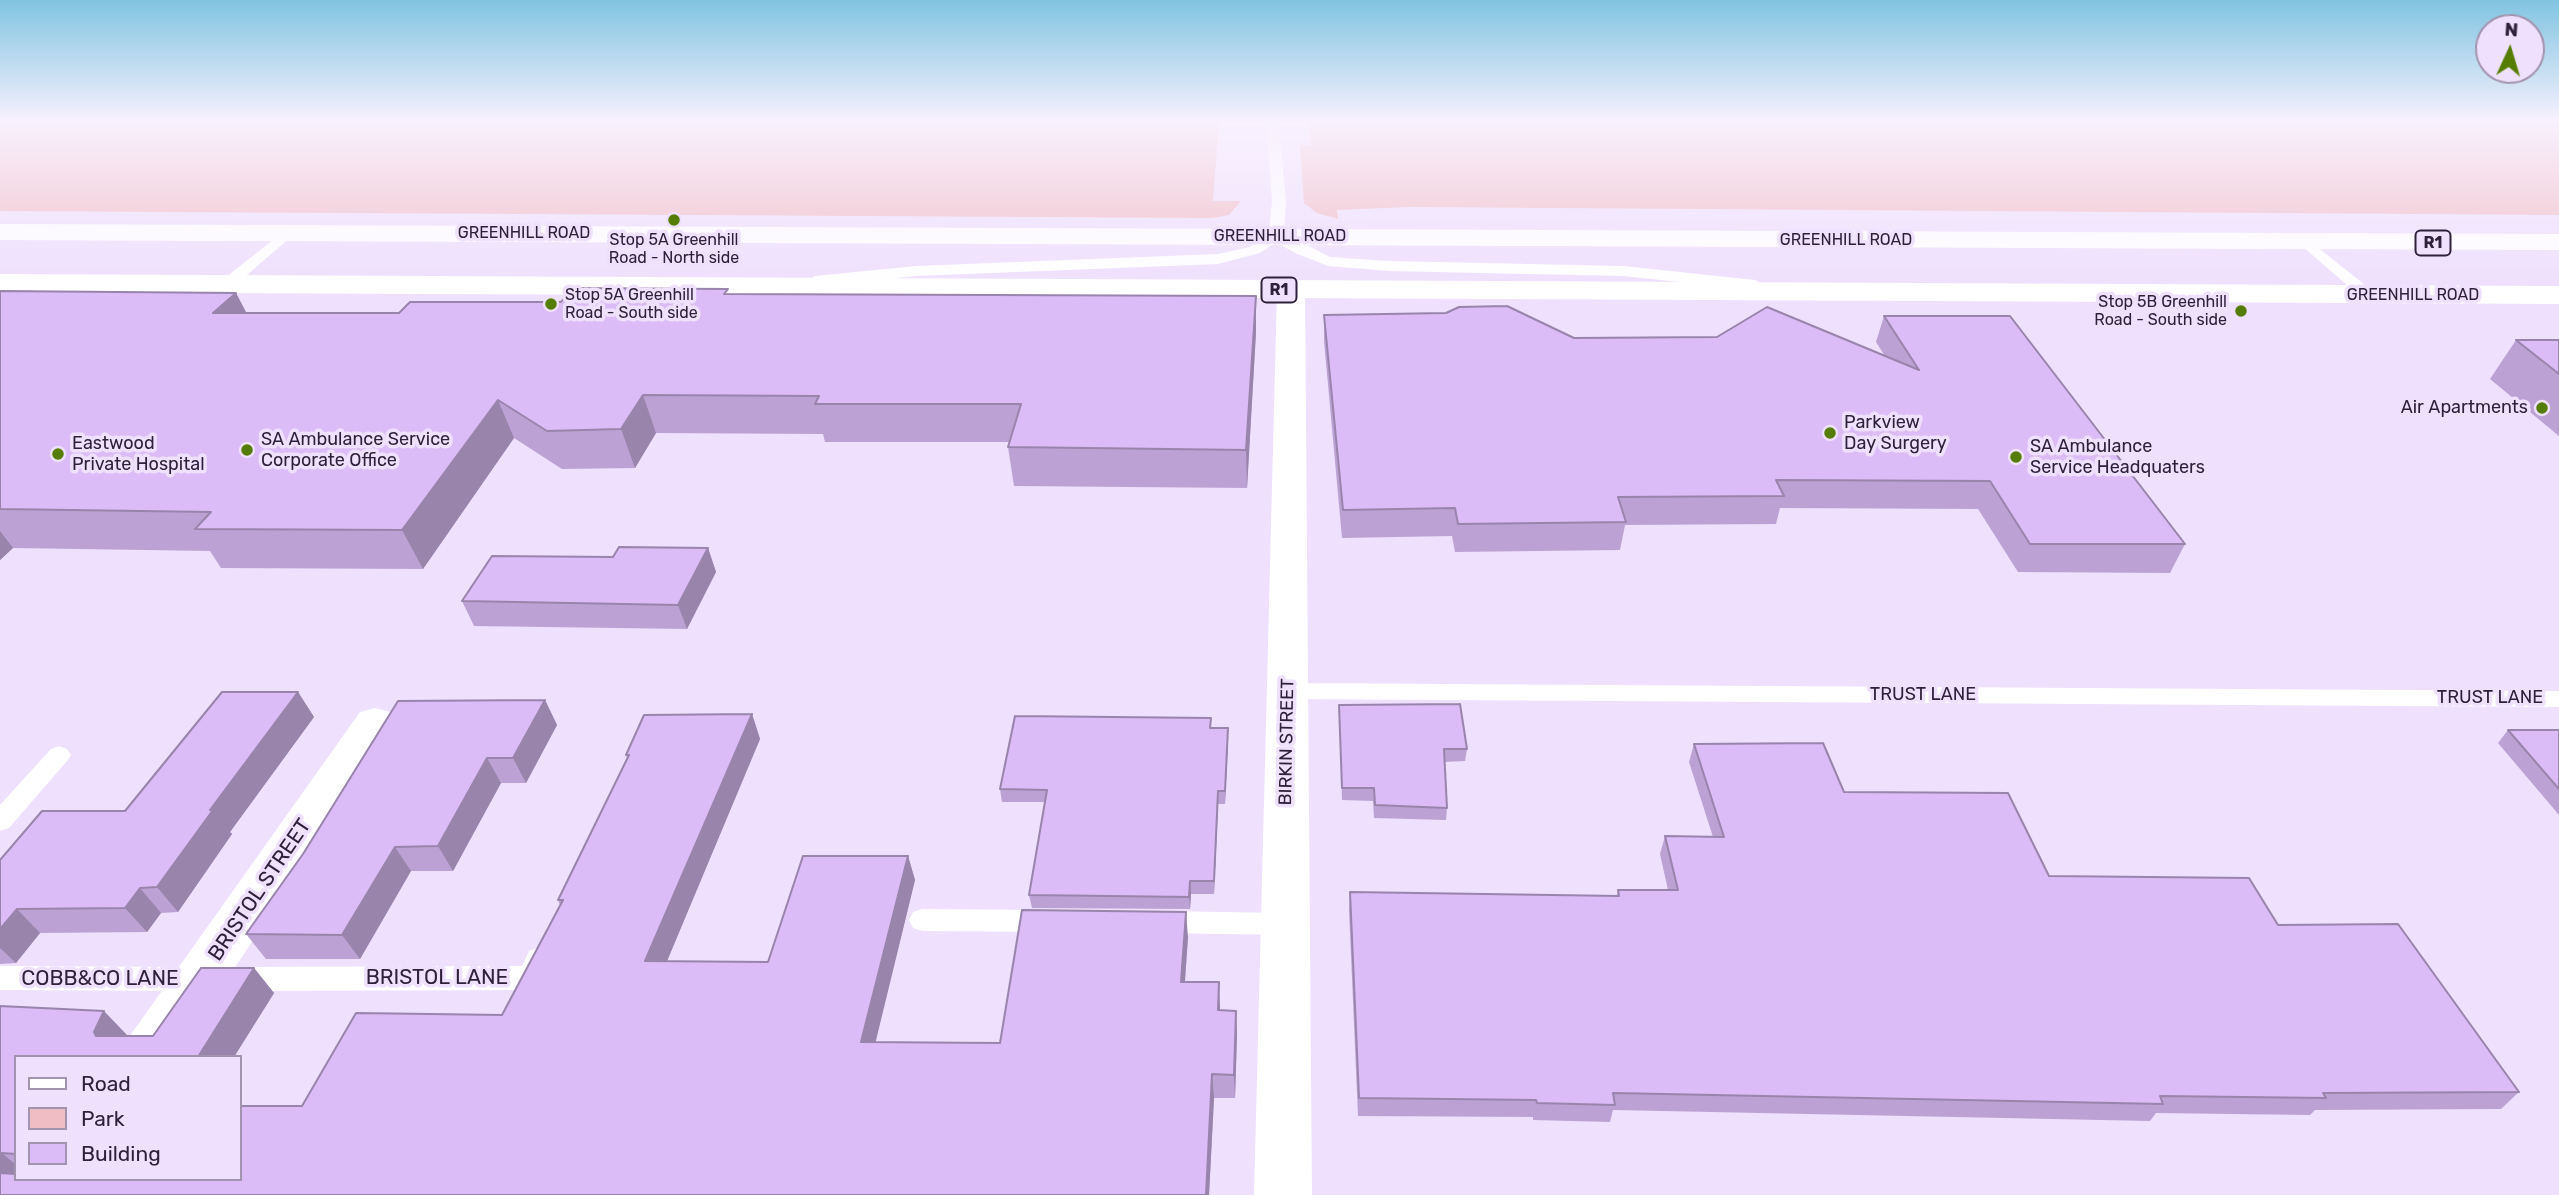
<!DOCTYPE html>
<style>
body{margin:0}
#map{position:relative;width:2559px;height:1195px;overflow:hidden;background:#efe0fd;font-family:Rubik,sans-serif}
canvas{display:block}
.legend{position:absolute;left:14px;top:1055px;width:228px;height:126px;box-sizing:border-box;background:#efe0fd;border:2px solid #a293af;margin:0;padding:9px 12px;list-style:none;font-size:21px;color:#2f203b}
.legend li{display:flex;align-items:center;gap:14px;height:35px}
.legend b{width:35px;border:2px solid #a293af}
.north{position:absolute;left:2475px;top:14px;width:70px;height:70px;box-sizing:border-box;background:#efe0fd;border:2px solid #a293af;border-radius:50%;rotate:4deg;font-size:19px;font-weight:700;line-height:28px;text-align:center;color:#2f203b}
.north::after{content:'';display:block;margin:auto;width:24px;height:32px;background:#557e00;clip-path:polygon(50% 0,100% 100%,50% 72%,0 100%)}
</style>
<div id="map">
<canvas width="2559" height="1195"></canvas>
<ul class="legend">
<li><b style="height:9px;background:#fff"></b>Road</li>
<li><b style="height:19px;background:#f1bdc4"></b>Park</li>
<li><b style="height:19px;background:#dbbcf6"></b>Building</li>
</ul>
<div class="north">N</div>
</div>
<script>
const ctx = document.querySelector('canvas').getContext('2d');
ctx.lineJoin = 'round';
function paint(path, color) {
  ctx.fillStyle = color;
  ctx.fill(path, 'evenodd');
}
function shape(rows) {
  const path = new Path2D();
  for (const r of rows) {
    path.moveTo(r[0], r[1]);
    for (let i = 2; i < r.length; i += 2) path.lineTo(r[i], r[i + 1]);
  }
  return path;
}
function strokePath(path, color, width, dash) {
  ctx.strokeStyle = color;
  ctx.lineWidth = width;
  ctx.lineCap = dash ? 'butt' : 'round';
  ctx.setLineDash(dash || []);
  ctx.stroke(path);
}
function write(font, color, halo, rows, align = 'center') {
  ctx.font = font + ' Rubik,sans-serif';
  ctx.lineWidth = 7;
  ctx.setLineDash([]);
  ctx.textBaseline = 'middle';
  ctx.strokeStyle = halo;
  ctx.fillStyle = color;
  for (const [text, x, y, turn = 0] of rows) {
    ctx.save();
    ctx.translate(x, y);
    ctx.rotate((+turn || 0) * Math.PI / 180);
    ctx.textAlign = isNaN(turn) ? turn : align;
    if (halo) ctx.strokeText(text, 0, 0);
    ctx.fillText(text, 0, 0);
    ctx.restore();
  }
}
const green = shape([
 [0,122,1219,122,1213,201,1241,201,1229,215,1212,218,0,211],
 [1308,122,2559,122,2559,215,1409,207,1337,210,1338,219,1317,213,1304,203,1300,145,1311,145]
]);
const lane = shape([
 [1266,122,1278,122,1286,201,1284,233,1330,257,1389,261,1623,266,1755,280,1763,285,1755,290,1623,276,1389,271,1328,266,1295,253,1276,242,1260,253,1218,264,916,276,815,286,807,281,815,276,916,266,1218,254,1250,247,1269,233,1272,201,1266,122],
 [287,229,294,233,292,236,233,287,221,287,221,281,287,229],
 [2307,239,2374,292,2374,298,2362,298,2302,246,2300,243,2307,239],
 [1288,683,2559,691,2559,707,1288,699,1280,697,1277,691,1280,685,1288,683],
 [59,746,67,749,71,755,67,761,9,828,0,831,0,805,51,749,59,746],
 [922,909,1049,910,1058,913,1062,921,1058,929,1049,932,922,931,913,928,909,920,913,912,922,909],
 [1158,911,1286,913,1295,916,1299,924,1295,932,1286,935,1158,933,1149,930,1145,922,1149,914,1158,911],
 [539,947,549,951,553,959,540,986,530,990,237,991,227,987,223,979,227,971,237,967,522,966,529,951,539,947],
 [0,966,197,967,207,971,211,979,207,987,197,991,0,990,0,966]
]);
const street = shape([
 [1291,281,1301,284,1305,290,1312,1195,1254,1195,1277,290,1281,284,1291,281],
 [375,708,390,712,396,723,176,1057,120,1057,127,1040,360,712,375,708]
]);
const highway = shape([
 [0,224,2559,234,2559,250,0,240,0,224],
 [0,274,2559,286,2559,304,0,292,0,274]
]);
const wall = shape([
 [0,291,236,293,246,313,399,313,561,302,729,294,1256,296,1256,332,1247,488,1014,486,1008,447,1010,442,825,442,823,434,656,433,635,468,562,469,514,438,423,569,221,568,210,551,13,548,0,560],
 [1324,315,1574,338,1885,356,1876,342,1884,316,2185,544,2170,573,2018,572,1978,509,1780,508,1776,524,1625,525,1620,550,1455,552,1452,536,1342,538,1324,341],
 [2516,340,2559,340,2559,436,2490,379],
 [708,548,716,572,687,629,474,626,462,601,613,557],
 [298,692,314,717,230,832,232,834,178,912,161,913,147,932,40,933,16,963,0,964,0,860,125,811],
 [545,700,557,725,526,783,501,783,453,871,411,871,360,959,266,959,246,934],
 [1339,705,1467,749,1465,761,1444,762,1447,808,1446,820,1374,818,1373,801,1342,800],
 [752,714,760,739,667,961,768,962,908,856,915,880,875,1042,1000,1043,1188,937,1185,982,1220,1006,1220,1010,1236,1011,1237,1035,1235,1098,1214,1098,1209,1195,0,1195,0,1006,127,1036,153,1036,254,968,274,993,234,1057,16,1057,16,1179,240,1179,302,1106,502,1015,560,905,558,900,627,758,626,755],
 [1212,728,1228,740,1225,804,1218,804,1214,894,1191,894,1190,909,1032,908,1029,895,1045,802,1002,802,1000,789],
 [2508,730,2559,730,2559,815,2498,743],
 [1694,744,1844,792,2049,876,2278,925,2519,1092,2501,1109,2315,1110,2310,1115,2156,1113,2150,1121,1613,1110,1610,1122,1533,1120,1533,1117,1358,1116,1349,910,1350,892,1617,896,1618,890,1668,890,1660,854,1665,836,1713,837,1689,762]
]);
const shadedWall = shape([
 [236,293,255,329,213,313],
 [1256,296,1256,332,1247,488,1246,450],
 [643,395,656,433,635,468,621,429],
 [498,400,514,438,423,569,402,530],
 [0,531,13,548,0,560],
 [708,548,716,572,687,629,678,605],
 [298,692,314,717,230,832,232,834,178,912,157,887,210,810],
 [545,700,557,725,526,783,513,758],
 [752,714,760,739,657,985,645,961],
 [1228,728,1228,740,1225,804,1225,791],
 [487,758,501,783,453,871,438,846],
 [1218,791,1218,804,1214,894,1214,881],
 [395,847,411,871,360,959,342,935],
 [908,856,915,880,870,1065,861,1042],
 [1190,881,1191,894,1190,909,1189,897],
 [140,888,161,913,147,932,125,908],
 [17,909,40,933,16,963,0,948,0,929],
 [1186,912,1188,937,1183,1006,1181,982],
 [254,968,274,993,234,1057,198,1057],
 [1219,982,1220,1006,1219,1034,1218,1010],
 [104,1011,127,1035,118,1056,94,1032],
 [1236,1011,1237,1035,1235,1098,1234,1075],
 [1212,1074,1214,1098,1209,1195,1206,1195],
 [2,1153,16,1165,16,1179,0,1180,0,1156]
]);
const building = shape([
 [572,288,728,289,724,294,1256,296,1246,450,1008,447,1021,404,815,404,819,396,643,395,621,429,547,431,498,400,402,530,195,529,211,512,0,509,0,291,236,293,213,313,399,313,410,302,561,302,572,288],
 [1507,306,1574,338,1717,337,1767,307,1919,370,1884,316,2010,316,2185,544,2030,544,1990,481,1776,480,1784,496,1618,497,1626,522,1458,524,1455,508,1343,510,1324,315,1446,313,1459,307,1507,306],
 [2516,340,2559,340,2559,374,2516,340],
 [619,547,708,548,678,605,462,601,492,556,613,557,619,547],
 [222,692,298,692,210,810,213,810,157,887,140,888,125,908,17,909,0,929,0,860,42,811,125,811,222,692],
 [545,700,513,758,487,758,438,846,395,847,342,935,246,934,303,854,398,701,545,700],
 [1460,704,1467,749,1444,749,1447,808,1375,805,1374,788,1342,788,1339,705,1460,704],
 [752,714,645,961,768,962,803,856,908,856,861,1042,1000,1043,1022,910,1186,912,1181,982,1219,982,1218,1010,1236,1011,1234,1075,1212,1074,1206,1195,0,1195,0,1173,16,1174,16,1179,240,1179,240,1106,302,1106,356,1013,502,1015,563,900,558,900,629,755,626,755,644,715,752,714],
 [1015,716,1211,718,1210,728,1228,728,1225,791,1218,791,1214,881,1190,881,1189,897,1029,895,1047,790,1000,789,1015,716],
 [2508,730,2559,730,2559,789,2508,730],
 [1823,743,1844,792,2008,793,2049,876,2249,878,2278,925,2398,924,2519,1092,2323,1093,2326,1098,2160,1096,2163,1104,1613,1093,1615,1105,1537,1103,1536,1100,1359,1098,1350,892,1619,896,1618,890,1678,890,1665,836,1724,837,1694,744,1823,743],
 [201,968,254,968,198,1057,16,1057,16,1154,2,1153,0,1156,0,1006,104,1011,94,1032,96,1036,153,1036,201,968]
]);
const markers = [
 [674,220,7,"#557e00"],
 [551,304,7,"#557e00"],
 [2241,311,7,"#557e00"],
 [2542,408,7,"#557e00"],
 [1830,433,7,"#557e00"],
 [247,450,7,"#557e00"],
 [58,454,7,"#557e00"],
 [2016,457,7,"#557e00"]
];
const farStreetnames = [
 ["GREENHILL ROAD",524,233],
 ["GREENHILL ROAD",1280,236],
 ["GREENHILL ROAD",1846,240],
 ["GREENHILL ROAD",2413,295]
];
const farPoinames = [
 ["Stop 5A Greenhill",674,240],
 ["Road - North side",674,258],
 ["Stop 5A Greenhill",565,295,"left"],
 ["Road - South side",565,313,"left"],
 ["Stop 5B Greenhill",2227,302,"right"],
 ["Road - South side",2227,320,"right"]
];
const shields = [
 [2433,243,35],
 [1279,290,35]
];
const shieldNames = [
 ["R1",2433,243],
 ["R1",1279,290]
];
const poiNames = [
 ["Air Apartments",2528,408,"right"],
 ["Parkview",1844,423],
 ["Day Surgery",1844,444],
 ["SA Ambulance Service",261,440],
 ["Corporate Office",261,461],
 ["Eastwood",72,444],
 ["Private Hospital",72,465],
 ["SA Ambulance",2030,447],
 ["Service Headquaters",2030,468]
];
const streetNames = [
 ["TRUST LANE",1923,695],
 ["TRUST LANE",2490,698],
 ["BIRKIN STREET",1287,742,-89]
];
const nearStreetnames = [
 ["BRISTOL STREET",260,890,-56],
 ["BRISTOL LANE",437,978],
 ["COBB&CO LANE",100,979]
];
paint(green, '#f1bdc4');
paint(lane, '#fff');
paint(street, '#fff');
paint(highway, '#fff');
paint(wall, '#bca2d4');
paint(shadedWall, '#9984ac');
paint(building, '#dbbcf6');
strokePath(building, '#9984ac', 2);
const sky = ctx.createLinearGradient(0, 0, 0, 289);
sky.addColorStop(0, '#81c4e1');
sky.addColorStop(0.42, '#f8f1fe');
sky.addColorStop(1, '#f8f1fe00');
ctx.fillStyle = sky;
ctx.fillRect(0, 0, 2559, 289);
for (const [x, y, r, color] of markers) {
  const dot = new Path2D();
  dot.arc(x, y, r, 0, 2 * Math.PI);
  ctx.fillStyle = color;
  ctx.fill(dot);
  strokePath(dot, '#efe0fd', 2.5);
}
write('16px', '#2f203b', '#efe0fd', farStreetnames);
write('16px', '#2f203b', '#efe0fd', farPoinames);
for (const [x, y, w] of shields) {
  const box = new Path2D();
  box.roundRect(x - w / 2, y - 12.5, w, 25, 5);
  ctx.fillStyle = '#efe0fd';
  ctx.fill(box);
  strokePath(box, '#2f203b', 2);
}
write('bold 16px', '#2f203b', null, shieldNames);
write('18px', '#2f203b', '#efe0fd', poiNames, 'left');
write('18px', '#2f203b', '#efe0fd', streetNames);
write('21px', '#2f203b', '#efe0fd', nearStreetnames);
</script>
